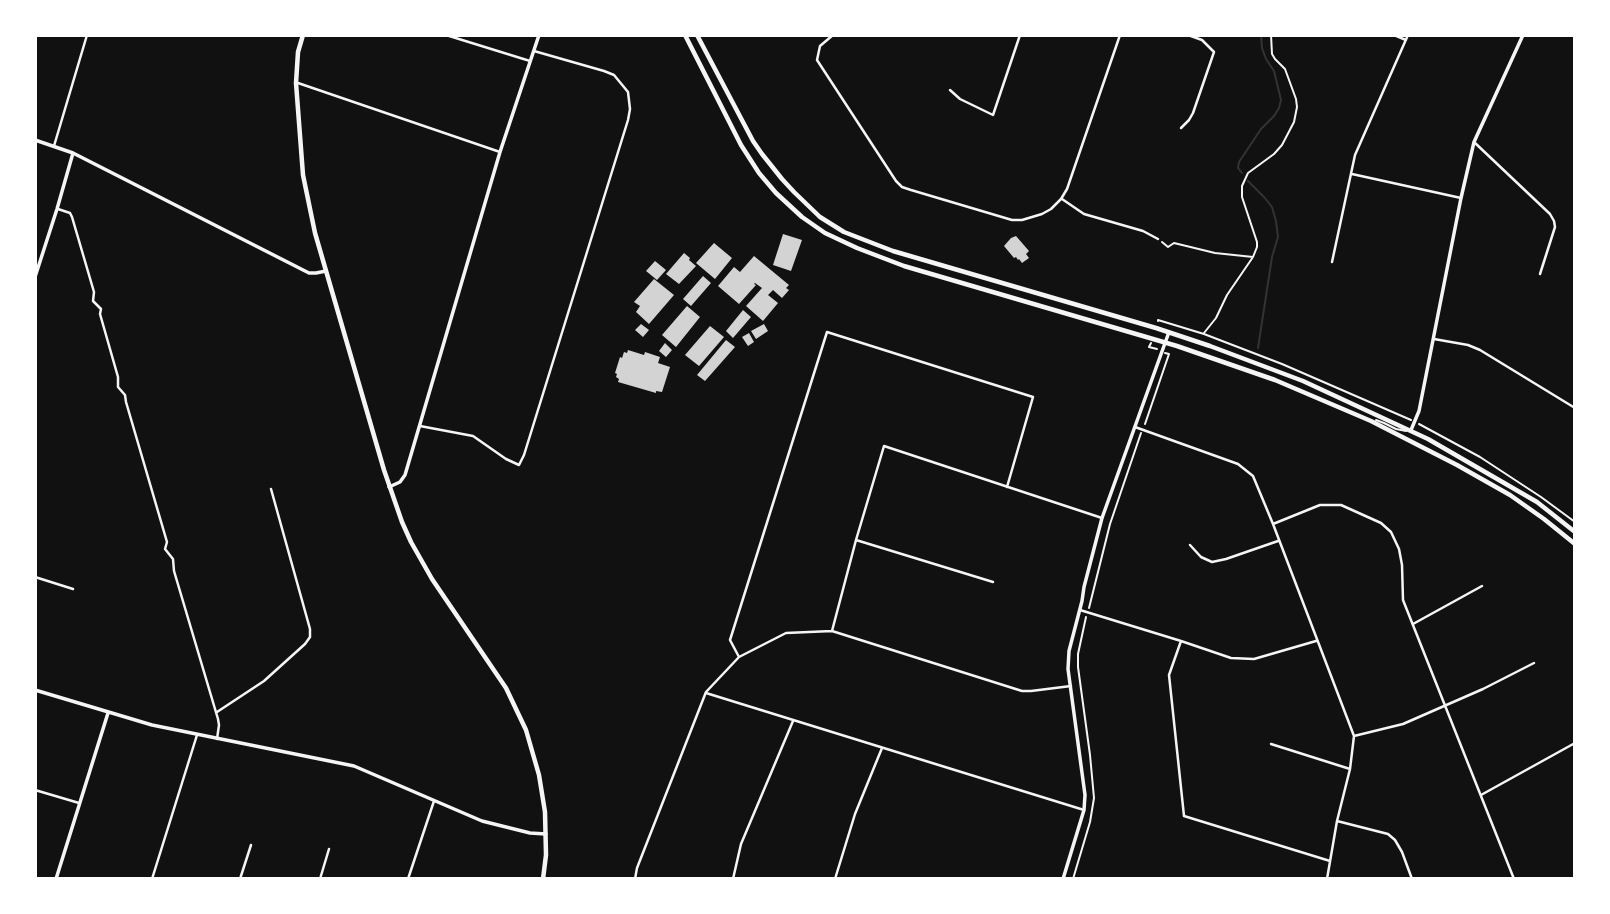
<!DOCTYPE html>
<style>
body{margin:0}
#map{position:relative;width:1610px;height:914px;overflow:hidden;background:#111;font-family:Spectral,serif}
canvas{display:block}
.frame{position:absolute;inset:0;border:37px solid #fff;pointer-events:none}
</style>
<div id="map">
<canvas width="1610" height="914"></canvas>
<div class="frame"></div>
</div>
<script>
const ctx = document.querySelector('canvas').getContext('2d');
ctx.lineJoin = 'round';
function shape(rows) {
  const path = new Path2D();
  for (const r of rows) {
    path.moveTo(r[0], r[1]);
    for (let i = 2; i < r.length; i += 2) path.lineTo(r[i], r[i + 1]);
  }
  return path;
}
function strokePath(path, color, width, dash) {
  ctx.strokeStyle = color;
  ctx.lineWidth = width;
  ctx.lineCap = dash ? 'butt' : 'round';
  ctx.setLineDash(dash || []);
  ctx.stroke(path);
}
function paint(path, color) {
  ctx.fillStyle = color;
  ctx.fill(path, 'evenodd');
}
const stream = shape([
 [1242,173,1238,168,1239,162,1261,129,1274,116,1279,108,1281,100,1274,71,1266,59,1262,48,1261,35],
 [1248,181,1264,197,1272,207,1276,221,1278,237,1272,257,1258,348]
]);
const building = shape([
 [783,234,802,240,791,271,773,265],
 [1016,236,1029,251,1026,254,1029,258,1022,263,1019,259,1018,260,1016,257,1014,258,1004,246,1011,238],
 [714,243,732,258,715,279,696,263],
 [684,253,690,258,689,260,696,266,679,284,666,274],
 [754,256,789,285,786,288,789,290,782,298,773,290,768,295,778,303,763,321,746,306,762,288,755,283,754,284,756,285,739,304,718,286,734,267,740,272],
 [655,261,666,270,657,280,646,271],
 [703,276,711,283,691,306,683,299],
 [654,279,674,295,649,324,636,312,640,306,634,302],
 [687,306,700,317,676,347,662,335],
 [743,310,751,317,733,338,726,331],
 [641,324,649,330,643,337,635,330],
 [764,324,768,331,756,339,751,331],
 [710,326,724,337,699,366,685,355],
 [749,333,754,342,748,346,742,337],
 [726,340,735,347,705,381,697,375],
 [665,343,672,350,666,357,659,351],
 [628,350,644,355,645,352,660,357,658,363,670,367,662,392,656,391,656,393,618,382,619,379,616,377,617,374,615,373,620,357,622,358,624,352,627,353]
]);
const path = shape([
 [1162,242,1168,247,1174,243,1215,253,1253,257],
 [1158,321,1158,320,1204,334,1282,364,1411,420],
 [1204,333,1216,318,1227,295,1253,257,1257,247,1257,242,1242,197,1242,186,1248,173,1274,154,1282,145,1294,122,1297,107,1296,99,1285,69,1275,59,1272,54,1271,35],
 [1151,343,1149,347,1157,349],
 [1145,424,1169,354,1165,353],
 [1419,424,1480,457,1541,497,1575,522],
 [1089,608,1110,524,1141,433],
 [1073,879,1090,822,1094,798,1090,755,1078,667,1078,654,1086,617]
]);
const service = shape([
 [1376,420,1384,423,1396,429,1406,431]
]);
const minor = shape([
 [446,35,530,61],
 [833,35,820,46,817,60,896,181,902,187,911,190,1012,220,1022,220,1042,214,1051,209,1061,199,1067,189,1120,35],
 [1394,35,1406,40],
 [298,83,500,152],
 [950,90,960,99,993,115,1020,35],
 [1181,128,1189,120,1193,113,1214,52,1202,40,1188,35],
 [1474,142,1550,214,1554,221,1555,227,1540,274],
 [54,146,87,35],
 [1352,174,1461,198],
 [1062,199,1084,214,1143,231,1158,239],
 [58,209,70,213,72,217,94,292,93,301,101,309,100,314,118,377,118,387,125,395,126,402,167,542,165,549,173,559,174,571,218,719,219,725,217,739],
 [1332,262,1355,155,1408,35],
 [1434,339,1468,345,1480,350,1575,408],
 [420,426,473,436,506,459,519,465,524,455,628,120,630,109,628,92,614,75,604,71,534,51],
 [1135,427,1238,464,1253,476,1273,524,1354,736,1350,769,1337,821,1327,879],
 [1273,524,1320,505,1341,505,1381,523,1391,532,1399,549,1402,565,1403,600,1514,879],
 [856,540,993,582],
 [1190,545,1201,557,1212,562,1226,559,1278,541],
 [35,577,73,589],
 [1080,610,1181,641,1231,658,1254,659,1316,641],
 [1413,624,1482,586],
 [832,631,856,540,884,446,1102,518],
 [1181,641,1169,675,1184,816,1330,861],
 [739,657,730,640,827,332,1033,397,1007,487],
 [706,693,1084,810],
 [217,712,264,681,305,644,310,637,310,629,271,489],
 [1354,736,1403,724,1483,689,1534,663],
 [1271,744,1350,769],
 [35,790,79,803],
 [1481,795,1575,743],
 [1337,821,1388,834,1395,840,1402,852,1412,879],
 [152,879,197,735],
 [240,879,251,845],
 [320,879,329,849],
 [408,879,434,801],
 [635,879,637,868,706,692,739,657,786,633,832,631,1022,691,1031,691,1071,686],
 [733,879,741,844,793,721],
 [835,879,855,814,882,748]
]);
const tertiary = shape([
 [35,140,73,153,309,273,316,273,326,271],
 [35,277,57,209,73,153],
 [1411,430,1419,411,1461,198,1474,142,1523,35],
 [389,487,400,482,405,475,500,152,539,35],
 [35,690,152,725,354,766,482,821,530,833,546,834],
 [56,879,108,713],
 [1063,879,1084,810,1085,795,1068,669,1069,651,1082,601,1084,587,1102,518,1169,332]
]);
const primary = shape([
 [303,35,298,52,296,83,303,175,315,233,384,470,402,522,411,542,432,579,506,688,526,730,539,775,545,812,546,855,543,879],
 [685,35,741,145,759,173,776,193,802,217,825,233,857,248,904,266,1177,346,1275,380,1371,421,1457,465,1510,495,1544,519,1575,544],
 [697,35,753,141,762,154,782,179,794,192,820,217,844,232,893,251,1156,328,1210,346,1303,381,1428,439,1537,502,1575,532]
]);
strokePath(stream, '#333', 2);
paint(building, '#d3d3d3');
strokePath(path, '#f5f5f5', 2);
strokePath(service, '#f5f5f5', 2);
strokePath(minor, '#f5f5f5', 2.5);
strokePath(tertiary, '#f5f5f5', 3.5);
strokePath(primary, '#f5f5f5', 4.5);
</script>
